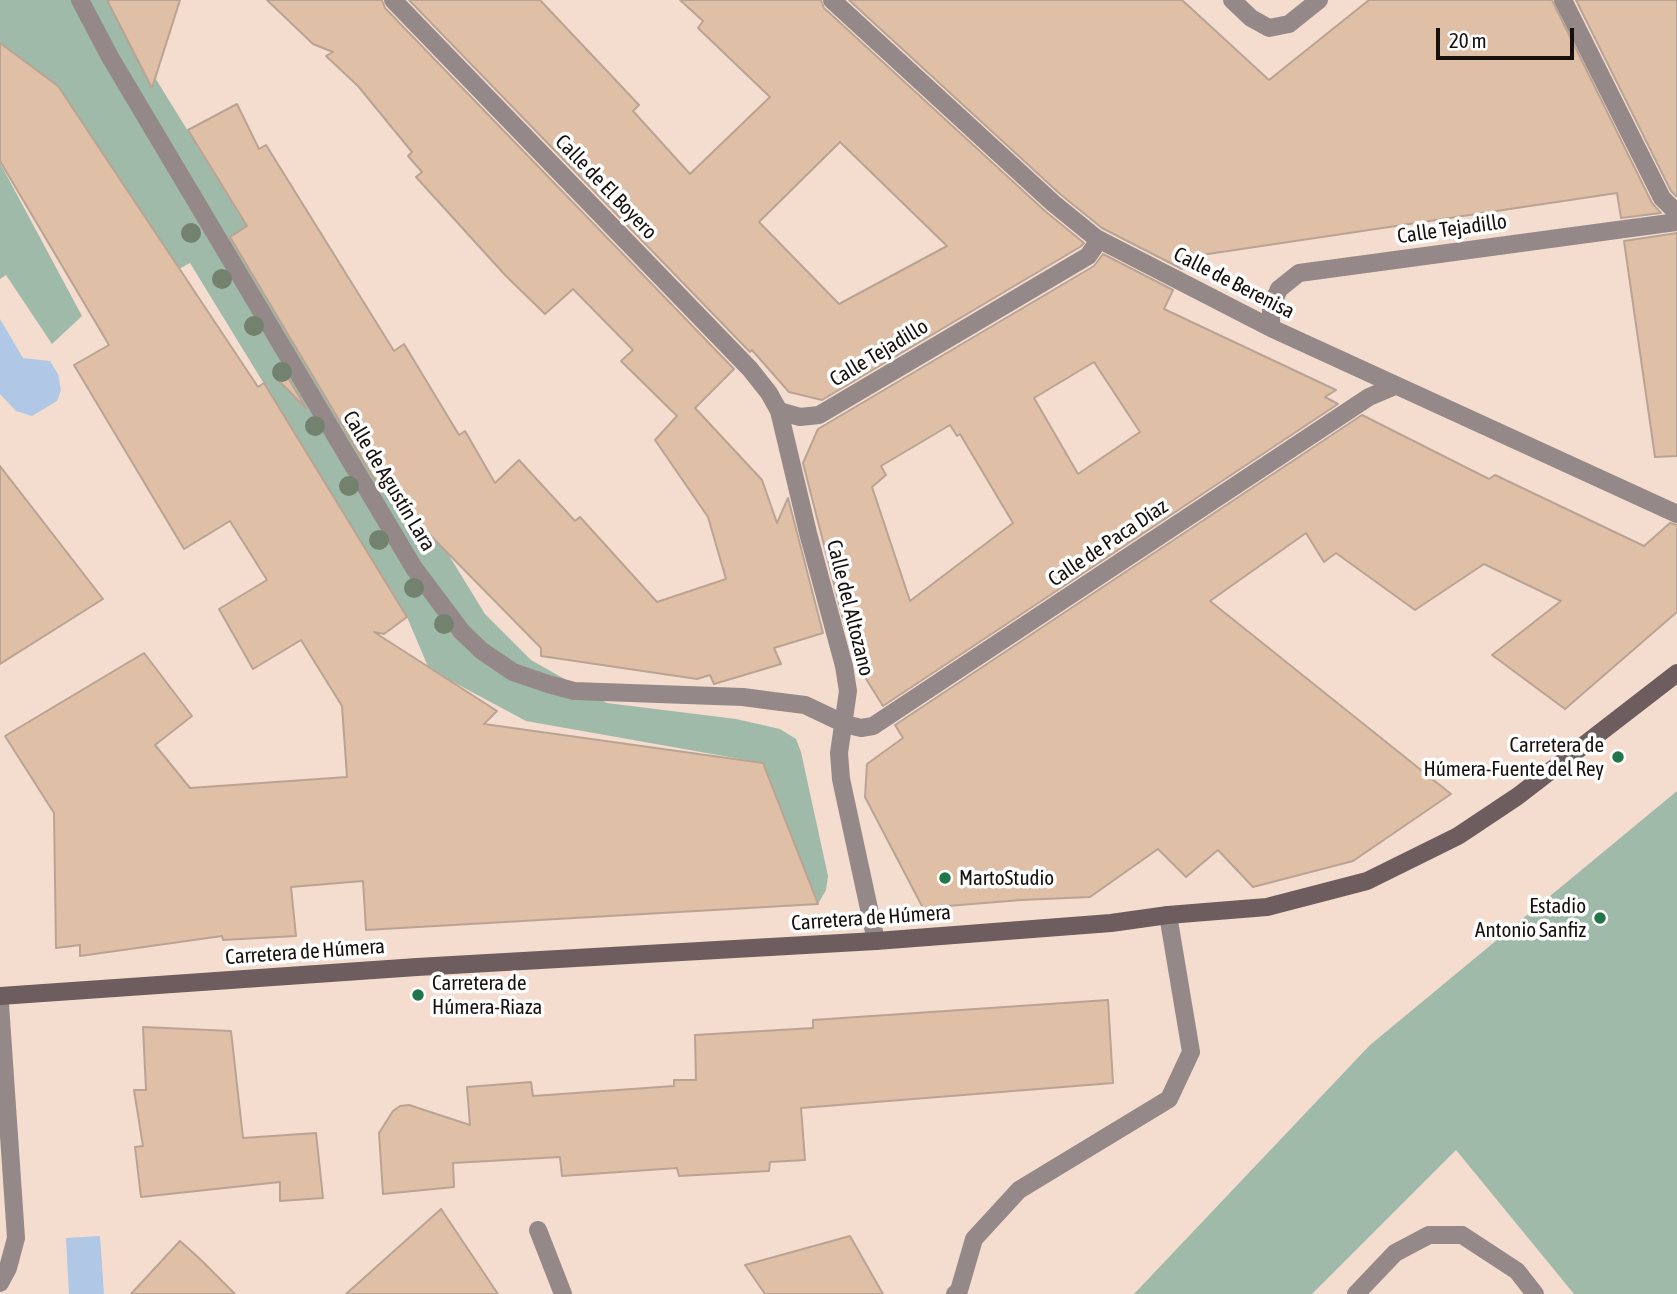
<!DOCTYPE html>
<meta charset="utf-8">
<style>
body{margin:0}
#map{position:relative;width:1677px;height:1294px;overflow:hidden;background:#f4dcce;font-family:"Asap Condensed",sans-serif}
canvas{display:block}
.scale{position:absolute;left:1436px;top:28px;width:138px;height:32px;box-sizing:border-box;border:4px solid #18100c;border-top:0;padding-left:9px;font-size:21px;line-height:24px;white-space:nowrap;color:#18100c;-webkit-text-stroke:5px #fff;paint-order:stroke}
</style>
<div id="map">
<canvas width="1677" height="1294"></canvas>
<div class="scale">20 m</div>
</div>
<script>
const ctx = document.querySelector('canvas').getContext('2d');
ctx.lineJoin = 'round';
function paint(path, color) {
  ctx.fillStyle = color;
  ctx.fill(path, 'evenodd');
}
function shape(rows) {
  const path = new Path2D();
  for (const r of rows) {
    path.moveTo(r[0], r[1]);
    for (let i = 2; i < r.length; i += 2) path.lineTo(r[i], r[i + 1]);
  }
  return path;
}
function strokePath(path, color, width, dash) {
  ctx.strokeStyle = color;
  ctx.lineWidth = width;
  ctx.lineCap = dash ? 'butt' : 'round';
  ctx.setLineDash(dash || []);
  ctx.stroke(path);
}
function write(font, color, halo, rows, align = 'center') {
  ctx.font = font + ' "Asap Condensed",sans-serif';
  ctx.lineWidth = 7;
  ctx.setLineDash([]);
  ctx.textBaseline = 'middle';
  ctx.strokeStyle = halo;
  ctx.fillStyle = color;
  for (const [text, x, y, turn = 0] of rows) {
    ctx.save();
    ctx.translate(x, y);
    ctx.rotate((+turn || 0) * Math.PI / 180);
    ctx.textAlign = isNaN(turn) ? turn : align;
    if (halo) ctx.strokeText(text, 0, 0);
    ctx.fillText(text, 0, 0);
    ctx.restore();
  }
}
const green = shape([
 [0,0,109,0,111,6,485,614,531,660,607,703,736,719,780,729,796,739,801,752,828,876,826,890,818,904,763,763,526,721,429,669,407,617,190,263,179,269,0,45],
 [0,163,82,316,52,344,6,275,0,279],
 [1677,791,1677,1294,1574,1294,1456,1150,1312,1294,1134,1294,1370,1045]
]);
const water = shape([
 [0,319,23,358,50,361,58,374,61,390,57,401,32,416,16,411,0,394],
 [100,1236,104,1294,69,1294,66,1238]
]);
const building = shape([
 [107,0,180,0,152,88,107,0],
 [267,0,382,0,385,8,734,369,695,408,762,480,777,523,788,498,823,633,774,648,781,664,714,684,710,675,697,679,541,656,541,648,373,477,230,237,247,226,188,130,237,104,259,149,266,145,394,351,404,344,459,435,465,431,495,483,519,460,575,521,580,517,657,602,726,579,708,517,655,440,677,416,621,361,633,350,573,289,545,314,506,276,416,177,422,172,408,156,412,152,358,86,326,56,333,52,313,44,267,0],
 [409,0,540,0,639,105,633,111,690,174,770,97,698,28,703,21,680,0,821,0,824,8,1045,211,1084,243,1080,247,822,400,789,392,752,350,750,352,409,0],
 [840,142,947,246,839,304,759,222,840,142],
 [849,0,1182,0,1269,80,1369,0,1552,0,1652,203,1661,213,1621,218,1617,193,1188,257,1182,269,1102,228,1060,194,849,0],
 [1576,0,1677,0,1677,197,1671,191,1576,0],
 [0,43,58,86,258,387,264,383,407,617,384,634,374,632,497,711,484,724,763,763,818,904,366,930,363,881,291,887,296,936,223,940,222,936,80,956,80,945,56,948,54,813,5,736,144,653,192,716,155,745,190,788,347,777,342,706,301,640,253,669,219,609,267,580,230,521,184,549,74,365,109,345,0,161,0,43],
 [1677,233,1677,456,1655,457,1624,241,1677,233],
 [1103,254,1173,290,1164,309,1336,390,1325,397,1338,404,883,706,863,674,852,625,845,627,803,463,818,429,1094,266,1103,254],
 [1094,362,1140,432,1078,474,1034,398,1094,362],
 [950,425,957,436,960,434,1013,523,910,601,872,487,886,475,881,466,950,425],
 [284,371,306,408,275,377,284,371],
 [1362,415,1489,479,1495,475,1644,546,1670,523,1677,525,1677,612,1565,709,1492,655,1561,601,1484,564,1415,610,1336,553,1324,562,1306,533,1210,601,1451,794,1353,861,1253,887,1218,850,1186,877,1158,849,1090,897,1021,900,923,908,865,797,867,764,903,738,895,725,1362,415],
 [0,466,103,599,0,664,0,466],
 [1108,1000,1113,1083,801,1108,805,1160,770,1162,769,1171,679,1176,677,1168,562,1176,560,1157,453,1163,454,1187,383,1194,379,1133,393,1111,400,1106,409,1105,470,1125,467,1087,531,1082,533,1096,674,1086,674,1080,696,1080,695,1035,813,1028,813,1020,1108,1000],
 [143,1027,231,1031,243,1138,316,1133,323,1198,280,1201,280,1182,141,1197,135,1147,143,1146,134,1090,146,1090,143,1027],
 [441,1209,498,1294,346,1294,441,1209],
 [850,1236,883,1294,765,1294,745,1265,850,1236],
 [180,1241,200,1259,235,1294,131,1294,180,1241]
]);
const service = shape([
 [958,1294,974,1239,1019,1190,1169,1099,1191,1052,1168,915]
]);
const minor = shape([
 [80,0,110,57,414,568,462,632,482,651,513,672,548,684,574,691,743,697,773,701,805,705,845,724,861,728,873,726,1369,397,1395,386],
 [393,0,750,369,769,393,779,411,808,533,844,666,848,691,839,753,841,779,876,941],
 [832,0,1053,203,1096,238,1271,328,1677,514],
 [1232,0,1251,18,1269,28,1289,24,1319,0],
 [1563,0,1662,198,1677,213],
 [1271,328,1271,307,1279,289,1299,273,1677,222],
 [779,411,800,417,819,415,1088,256,1095,246,1096,238],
 [0,1004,16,1238,8,1268,0,1283],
 [538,1230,563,1294],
 [955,1294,958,1292],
 [1356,1294,1395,1253,1429,1235,1462,1235,1517,1271,1535,1294]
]);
const secondary = shape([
 [0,996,417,967,876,941,1111,923,1168,915,1267,907,1367,881,1458,836,1518,796,1677,673]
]);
const trees = [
 [191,233],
 [222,279],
 [254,326],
 [282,372],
 [315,426],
 [349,486],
 [379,540],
 [414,588],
 [444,624]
];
const markers = [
 [1618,757,7,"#22774a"],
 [945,878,7,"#22774a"],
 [1600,918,7,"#22774a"],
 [418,995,7,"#22774a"]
];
const streetNames = [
 ["Calle de El Boyero",606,187,46],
 ["Calle Tejadillo",1452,229,-8],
 ["Calle de Berenisa",1234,283,27],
 ["Calle Tejadillo",879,353,-31],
 ["Calle de Agustín Lara",389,481,59],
 ["Calle de Paca Díaz",1108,543,-34],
 ["Calle del Altozano",850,608,76],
 ["Carretera de Húmera",871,918,-4],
 ["Carretera de Húmera",305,952,-4]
];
const poiNames = [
 ["Carretera de",1604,745],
 ["Húmera-Fuente del Rey",1604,769],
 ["MartoStudio",959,878,"left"],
 ["Estadio",1586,906],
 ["Antonio Sanfiz",1586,930],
 ["Carretera de",432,983,"left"],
 ["Húmera-Riaza",432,1007,"left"]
];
paint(green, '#a0baa9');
paint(water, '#b0c8e6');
paint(building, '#e0bfa7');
strokePath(building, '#b9a494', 2);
strokePath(service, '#948888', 18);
strokePath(minor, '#948888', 18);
strokePath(secondary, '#6e5d5e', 18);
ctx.fillStyle = '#73816f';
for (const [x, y] of trees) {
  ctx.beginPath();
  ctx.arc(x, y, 10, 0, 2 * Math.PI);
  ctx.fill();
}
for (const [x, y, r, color] of markers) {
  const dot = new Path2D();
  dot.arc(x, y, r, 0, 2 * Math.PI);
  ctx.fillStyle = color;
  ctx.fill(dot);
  strokePath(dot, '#fff', 2.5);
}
write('21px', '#18100c', '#fff', streetNames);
write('21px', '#18100c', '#fff', poiNames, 'right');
</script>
